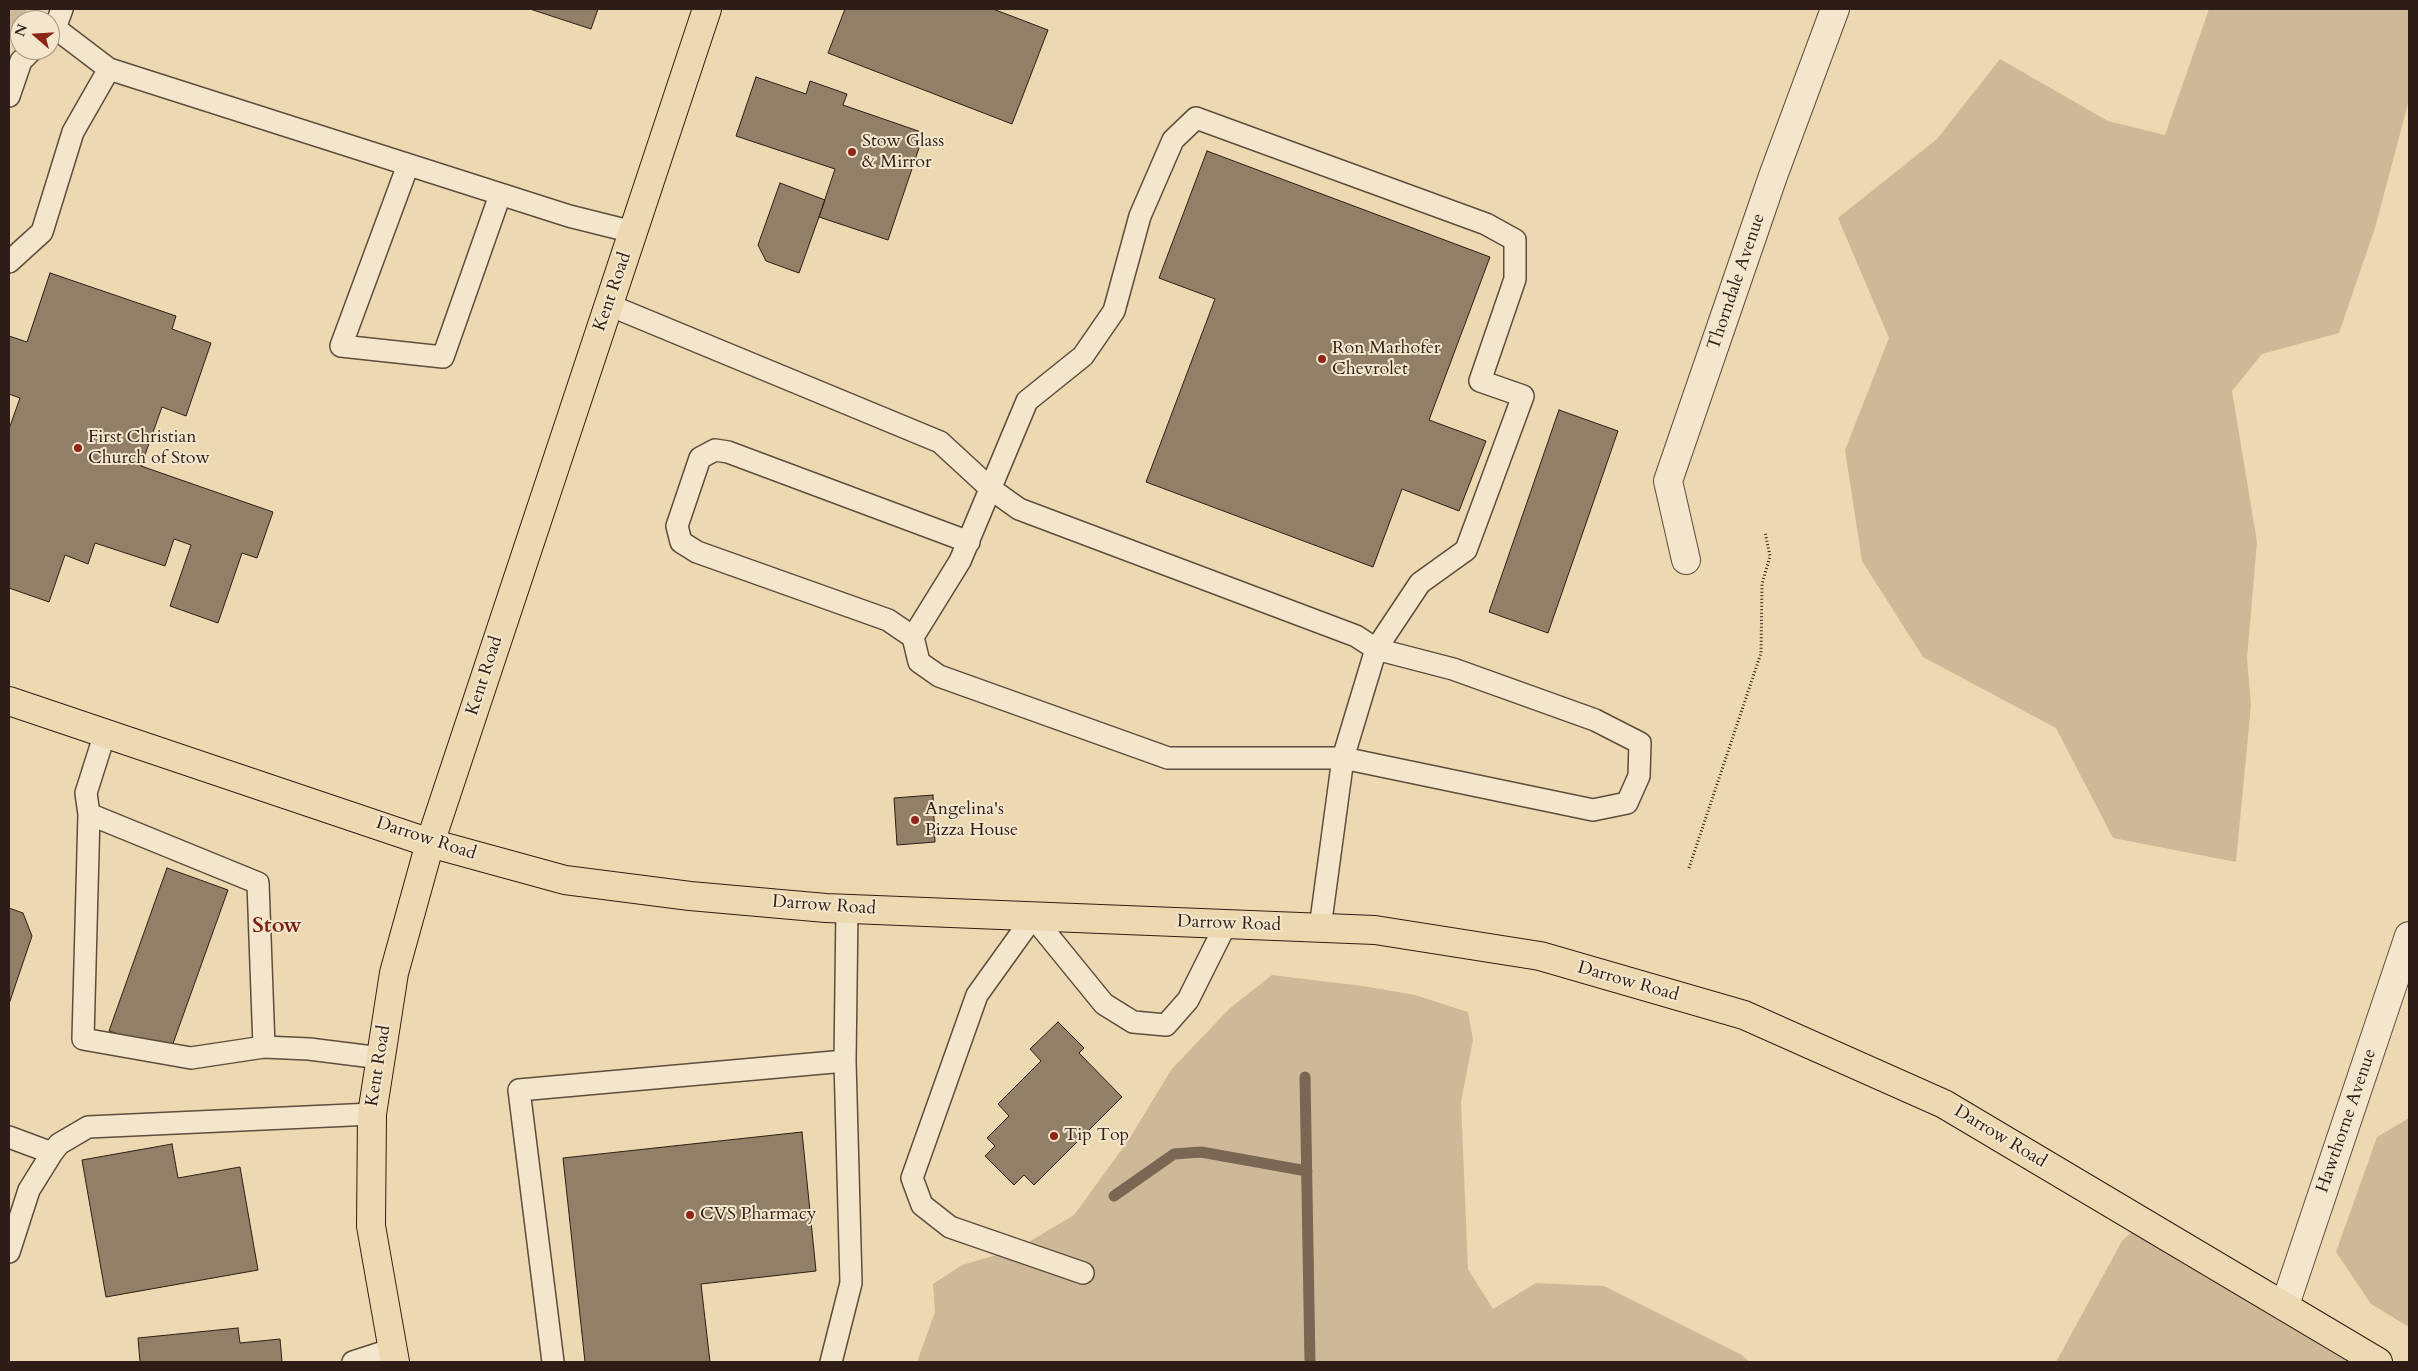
<!DOCTYPE html>
<style>
body{margin:0}
#map{position:relative;width:2418px;height:1371px;overflow:hidden;background:#edd9b1;font-family:Cardo,serif}
canvas{display:block}
.frame{position:absolute;inset:0;border:10px solid #2e1d16;pointer-events:none}
.north{position:absolute;left:10px;top:10px;width:50px;height:50px;box-sizing:border-box;background:#f3e6cc;border:1px solid #a49683;border-radius:50%;rotate:289deg;font-size:14px;font-weight:700;line-height:20px;text-align:center;color:#2e1d16}
.north::after{content:'';display:block;margin:auto;width:18px;height:22px;background:#8f2418;clip-path:polygon(50% 0,100% 100%,50% 72%,0 100%)}
</style>
<div id="map">
<canvas width="2418" height="1371"></canvas>
<div class="frame"></div>
<div class="north">N</div>
</div>
<script>
const ctx = document.querySelector('canvas').getContext('2d');
ctx.lineJoin = 'round';
function paint(path, color) {
  ctx.fillStyle = color;
  ctx.fill(path, 'evenodd');
}
function shape(rows) {
  const path = new Path2D();
  for (const r of rows) {
    path.moveTo(r[0], r[1]);
    for (let i = 2; i < r.length; i += 2) path.lineTo(r[i], r[i + 1]);
  }
  return path;
}
function strokePath(path, color, width, dash) {
  ctx.strokeStyle = color;
  ctx.lineWidth = width;
  ctx.lineCap = dash ? 'butt' : 'round';
  ctx.setLineDash(dash || []);
  ctx.stroke(path);
}
function write(font, color, halo, rows, align = 'center') {
  ctx.font = font + ' Cardo,serif';
  ctx.lineWidth = 4;
  ctx.setLineDash([]);
  ctx.textBaseline = 'middle';
  ctx.strokeStyle = halo;
  ctx.fillStyle = color;
  for (const [text, x, y, turn = 0] of rows) {
    ctx.save();
    ctx.translate(x, y);
    ctx.rotate((+turn || 0) * Math.PI / 180);
    ctx.textAlign = isNaN(turn) ? turn : align;
    if (halo) ctx.strokeText(text, 0, 0);
    ctx.fillText(text, 0, 0);
    ctx.restore();
  }
}
const green = shape([
 [9,9,27,9,9,41],
 [2209,9,2409,9,2409,100,2375,228,2339,333,2262,354,2232,391,2257,542,2247,658,2251,705,2236,862,2113,838,2056,728,1923,657,1862,561,1845,450,1889,338,1838,218,1937,139,2000,59,2108,121,2165,135],
 [1272,975,1363,986,1415,995,1468,1012,1473,1040,1461,1102,1468,1269,1493,1309,1536,1283,1604,1286,1742,1355,1750,1362,917,1362,935,1312,933,1284,962,1265,1017,1249,1074,1215,1128,1141,1171,1070,1229,1009],
 [2409,1118,2409,1327,2371,1304,2336,1252,2377,1137],
 [2142,1221,2378,1362,2056,1362,2122,1241]
]);
const stream = shape([
 [1305,1077,1310,1362],
 [1114,1196,1174,1154,1201,1152,1307,1171]
]);
const building = shape([
 [530,9,598,9,591,29,530,9],
 [845,9,993,9,1048,30,1012,124,828,53,845,9],
 [756,77,806,94,810,81,847,94,843,105,924,133,888,240,819,217,835,169,736,136,756,77],
 [1207,151,1490,257,1429,420,1486,441,1459,511,1402,489,1373,567,1146,482,1215,299,1159,278,1207,151],
 [780,183,825,200,799,273,766,261,758,245,780,183],
 [50,273,176,316,172,329,211,343,186,416,162,407,141,466,273,512,257,558,242,553,218,623,170,606,191,545,174,539,165,566,95,543,88,564,65,555,49,602,9,588,9,429,20,398,9,394,9,336,27,342,50,273],
 [1559,410,1618,431,1548,633,1489,612,1559,410],
 [933,795,935,842,897,845,894,798,933,795],
 [167,868,228,890,170,1052,109,1031,167,868],
 [9,908,23,913,32,936,9,1004,9,908],
 [1058,1022,1084,1048,1079,1053,1122,1097,1034,1185,1024,1175,1014,1185,985,1156,995,1146,987,1138,1009,1116,998,1104,1041,1061,1030,1049,1058,1022],
 [802,1132,816,1271,701,1284,710,1362,585,1362,563,1158,802,1132],
 [172,1144,178,1178,240,1167,258,1270,106,1297,82,1160,172,1144],
 [238,1328,240,1343,280,1339,282,1362,140,1362,138,1338,238,1328]
]);
const path = shape([
 [1689,868,1761,653,1762,584,1770,556,1765,532]
]);
const lane = shape([
 [62,9,55,28,109,69,569,216,633,232],
 [9,96,21,61,32,50],
 [1196,118,1486,224,1515,240,1515,279,1480,381,1523,396,1466,550,1420,583,1376,649,1453,669,1595,720,1640,743,1639,776,1627,803,1593,810,1343,758,1168,758,939,676,919,662,913,637,960,561,1027,401,1083,356,1114,311,1140,216,1173,140,1196,118],
 [408,165,341,346,443,357,500,195],
 [9,262,42,232,73,132,109,69],
 [609,305,940,442,991,489,1019,509,1356,636,1376,649,1343,758,1320,928],
 [913,637,888,620,697,552,681,542,677,526,700,458,715,450,728,452,969,542],
 [105,733,86,793,89,814,83,1039,191,1058,264,1047,309,1049,381,1058],
 [89,814,258,883,264,1047],
 [9,1137,52,1153],
 [9,1252,29,1190,52,1153,59,1144,88,1127,372,1114],
 [1083,1273,950,1227,922,1205,912,1178,977,995,1033,917,1104,1004,1133,1022,1166,1025,1188,1000,1226,924],
 [353,1362,393,1349],
 [553,1362,519,1090,845,1061],
 [831,1362,851,1283,845,1061,847,909]
]);
const street = shape([
 [1686,560,1668,481,1773,176,1835,9],
 [2285,1305,2409,936]
]);
const primary = shape([
 [9,701,430,843,565,880,690,896,826,908,1375,930,1540,956,1744,1015,1944,1104,2378,1362],
 [395,1362,371,1226,372,1114,394,973,430,843,707,9]
]);
const markers = [
 [852,152,5,"#8f2418"],
 [1322,359,5,"#8f2418"],
 [78,448,5,"#8f2418"],
 [915,820,5,"#8f2418"],
 [1054,1136,5,"#8f2418"],
 [690,1215,5,"#8f2418"]
];
const poiNames = [
 ["Stow Glass",862,142],
 ["& Mirror",862,163],
 ["Ron Marhofer",1332,349],
 ["Chevrolet",1332,370],
 ["First Christian",88,438],
 ["Church of Stow",88,459],
 ["Angelina's",925,810],
 ["Pizza House",925,831],
 ["Tip Top",1064,1136],
 ["CVS Pharmacy",700,1215]
];
const streetNames = [
 ["Thorndale Avenue",1737,282,-71],
 ["Kent Road",613,292,-71],
 ["Kent Road",485,676,-72],
 ["Darrow Road",426,839,18],
 ["Darrow Road",824,906,4],
 ["Darrow Road",1229,924,2],
 ["Darrow Road",1628,982,16],
 ["Kent Road",379,1066,-81],
 ["Hawthorne Avenue",2347,1121,-71],
 ["Darrow Road",2000,1137,31]
];
const districtNames = [
 ["Stow",277,927]
];
paint(green, '#cdb997');
strokePath(stream, '#7a6753', 11);
paint(building, '#917f67');
strokePath(building, '#2e1d16', 1);
strokePath(lane, '#5e4c3d', 24);
strokePath(street, '#5e4c3d', 30);
strokePath(primary, '#2e1d16', 30);
strokePath(path, '#2e1d16', 3, [1, 2.5]);
strokePath(lane, '#f3e6cc', 21);
strokePath(street, '#f3e6cc', 28);
strokePath(primary, '#edd9b1', 28);
for (const [x, y, r, color] of markers) {
  const dot = new Path2D();
  dot.arc(x, y, r, 0, 2 * Math.PI);
  ctx.fillStyle = color;
  ctx.fill(dot);
  strokePath(dot, '#f3e6cc', 2);
}
write('18px', '#2e1d16', '#f3e6cc', poiNames, 'left');
write('18px', '#2e1d16', '#f3e6cc', streetNames);
write('bold 22px', '#7a1f14', '#f3e6cc', districtNames);
</script>
